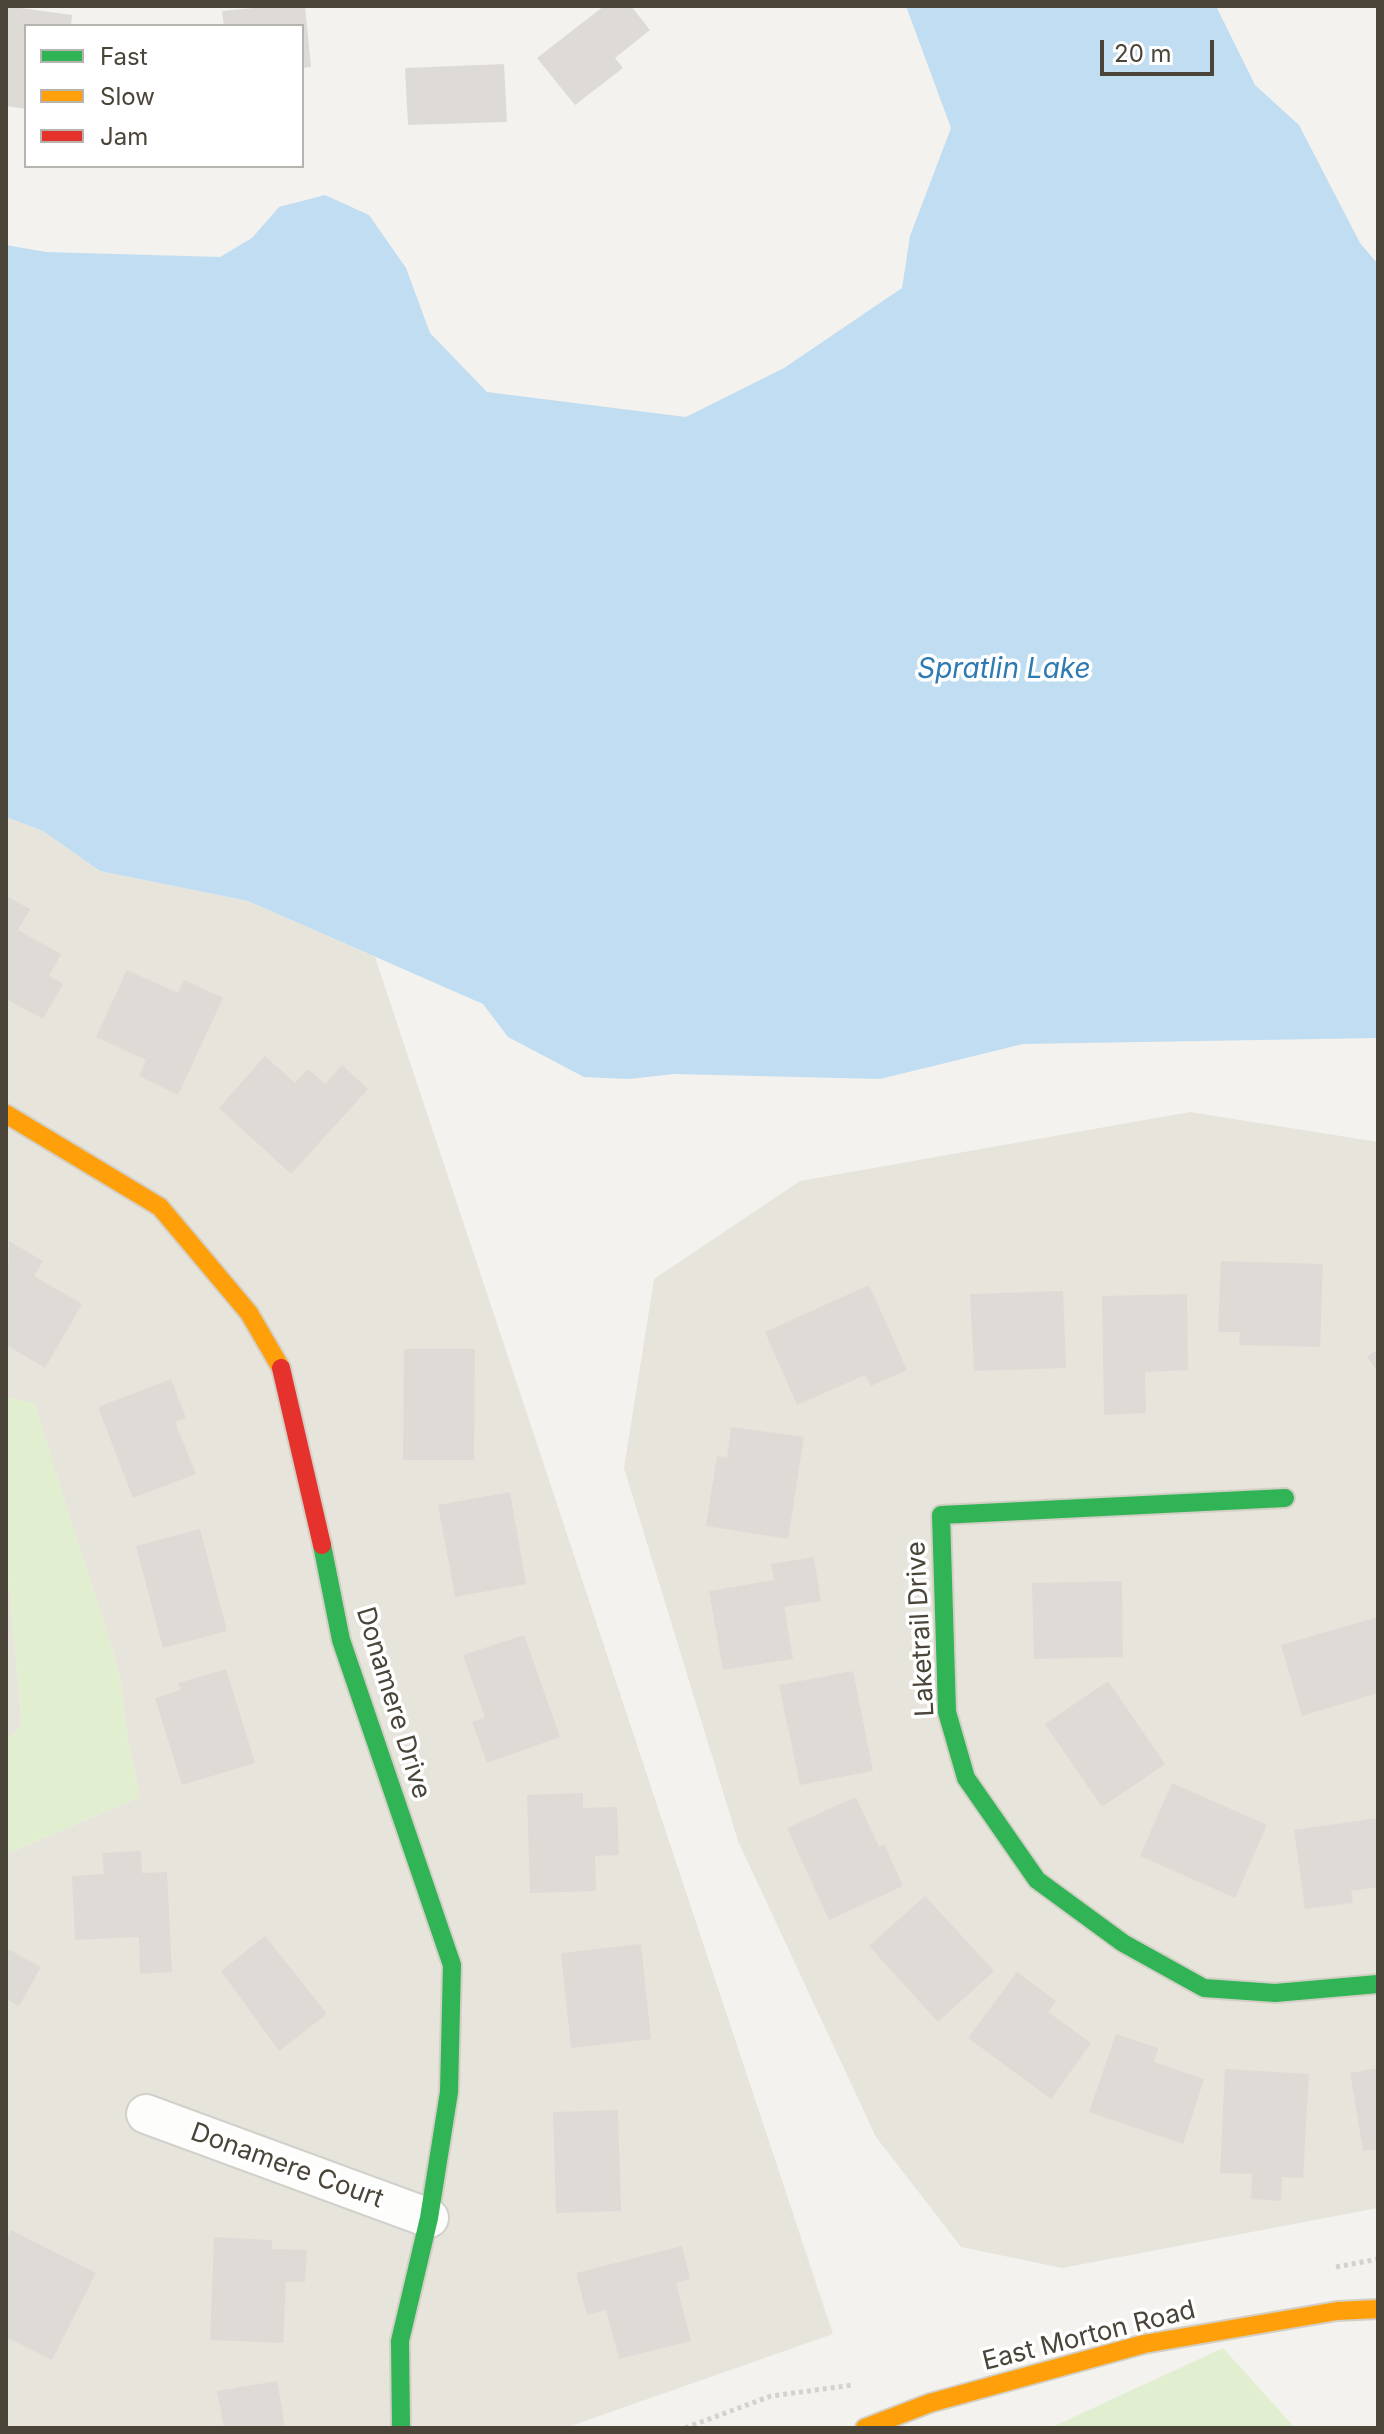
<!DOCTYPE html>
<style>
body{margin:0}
#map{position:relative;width:1384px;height:2434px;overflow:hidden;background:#f4f2ee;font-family:Inter,sans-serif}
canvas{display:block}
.frame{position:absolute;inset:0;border:8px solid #4b4439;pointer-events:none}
.legend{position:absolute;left:24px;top:24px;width:280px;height:144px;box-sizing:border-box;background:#fff;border:2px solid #b7b4b0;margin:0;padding:10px 14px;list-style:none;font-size:24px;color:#4b4439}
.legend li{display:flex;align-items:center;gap:16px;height:40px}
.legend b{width:40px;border:2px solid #b7b4b0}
.scale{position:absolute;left:1100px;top:40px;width:114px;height:36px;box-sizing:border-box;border:4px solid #4b4439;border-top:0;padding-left:10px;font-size:24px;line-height:28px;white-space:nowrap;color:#4b4439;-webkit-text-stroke:6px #fff;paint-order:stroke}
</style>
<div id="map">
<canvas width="1384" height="2434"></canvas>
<div class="frame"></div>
<ul class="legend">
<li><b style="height:10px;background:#30b455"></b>Fast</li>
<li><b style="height:10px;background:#ff9f0a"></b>Slow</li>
<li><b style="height:10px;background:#e5322d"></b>Jam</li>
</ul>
<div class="scale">20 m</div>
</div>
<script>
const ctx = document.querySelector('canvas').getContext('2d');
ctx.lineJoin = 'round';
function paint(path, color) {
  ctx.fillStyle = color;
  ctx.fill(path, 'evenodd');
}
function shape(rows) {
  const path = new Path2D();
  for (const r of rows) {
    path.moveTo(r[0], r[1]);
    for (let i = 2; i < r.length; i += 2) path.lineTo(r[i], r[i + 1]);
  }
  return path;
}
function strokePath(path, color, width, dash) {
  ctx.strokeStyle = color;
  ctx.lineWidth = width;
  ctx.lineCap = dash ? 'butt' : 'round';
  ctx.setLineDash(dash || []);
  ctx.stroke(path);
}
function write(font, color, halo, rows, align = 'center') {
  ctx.font = font + ' Inter,sans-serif';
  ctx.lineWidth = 7;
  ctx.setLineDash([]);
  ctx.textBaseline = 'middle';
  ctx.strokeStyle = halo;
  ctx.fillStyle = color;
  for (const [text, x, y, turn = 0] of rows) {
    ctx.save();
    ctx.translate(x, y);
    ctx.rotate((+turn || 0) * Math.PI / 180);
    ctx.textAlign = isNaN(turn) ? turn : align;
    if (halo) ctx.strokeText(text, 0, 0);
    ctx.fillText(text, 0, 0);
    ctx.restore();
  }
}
const residential = shape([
 [6,817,43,831,100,871,248,901,375,957,833,2334,565,2428,6,2428,6,1854,140,1797,128,1740,119,1671,34,1404,6,1397],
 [1190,1112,1378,1142,1378,2208,1062,2268,961,2247,876,2137,738,1841,624,1468,654,1279,800,1181],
 [6,1553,22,1726,6,1740]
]);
const green = shape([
 [6,1397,34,1403,119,1671,128,1740,140,1797,6,1854,6,1740,22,1726,6,1553],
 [1223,2348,1295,2428,1050,2428]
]);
const water = shape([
 [906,6,1216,6,1255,85,1299,125,1360,243,1378,264,1378,1038,1023,1044,880,1079,674,1074,629,1079,584,1077,508,1037,483,1004,248,901,100,871,43,831,6,817,6,245,46,252,220,257,252,238,279,207,325,195,369,215,406,268,430,333,487,392,686,417,784,368,902,288,910,236,951,128]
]);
const building = shape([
 [6,6,72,15,71,26,26,26,26,109,6,106],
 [275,6,305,6,311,67,302,68,302,26,224,26,222,11],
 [604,6,631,6,650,30,615,58,623,68,575,105,537,58],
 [504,64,507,122,408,125,405,68],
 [6,896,30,909,18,930,61,954,49,976,63,984,43,1019,6,999],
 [127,970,178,993,184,980,223,998,178,1095,139,1076,146,1060,96,1037],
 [265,1056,295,1083,308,1069,325,1084,342,1065,368,1089,291,1174,219,1108],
 [9,1241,43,1261,34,1276,82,1304,45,1368,6,1345],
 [1221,1261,1323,1264,1320,1347,1239,1345,1240,1332,1218,1332],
 [869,1285,907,1370,871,1386,865,1375,797,1405,765,1332],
 [1063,1291,1066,1368,974,1371,970,1294],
 [1187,1294,1188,1370,1145,1372,1146,1413,1104,1415,1102,1296],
 [404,1349,475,1349,474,1460,403,1460],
 [1378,1349,1378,1372,1367,1357],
 [171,1379,186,1418,175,1422,196,1474,133,1498,98,1407],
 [731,1427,804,1437,788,1539,706,1526,717,1456,727,1458],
 [510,1492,526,1584,455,1597,438,1505],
 [200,1529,227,1631,163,1648,136,1546],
 [814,1557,821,1601,784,1607,793,1659,723,1670,709,1591,774,1580,771,1564],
 [1122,1581,1123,1657,1034,1659,1032,1583],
 [1378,1617,1378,1693,1302,1716,1281,1645],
 [524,1635,560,1737,487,1763,472,1722,485,1717,463,1655],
 [226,1669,255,1763,182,1785,155,1698,181,1690,178,1683],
 [853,1671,873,1771,800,1785,779,1685],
 [1108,1681,1165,1764,1102,1807,1045,1724],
 [1172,1783,1267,1825,1235,1898,1140,1856],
 [583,1793,583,1808,617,1807,619,1855,595,1856,596,1891,530,1893,527,1795],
 [856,1797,879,1847,884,1844,903,1886,829,1920,787,1828],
 [1378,1818,1378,1887,1351,1891,1353,1903,1305,1909,1294,1830],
 [141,1851,142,1873,167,1872,172,1972,140,1974,139,1937,75,1940,72,1876,104,1874,102,1853],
 [925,1896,994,1971,938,2022,869,1946],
 [265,1936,327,2014,279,2051,221,1971],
 [641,1944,651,2039,571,2048,561,1953],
 [6,1948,41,1967,19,2006,6,1999],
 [1017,1972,1056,2001,1048,2012,1091,2043,1051,2099,968,2038],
 [1116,2034,1158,2048,1154,2062,1204,2079,1183,2144,1089,2112],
 [1378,2068,1378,2149,1363,2151,1350,2073],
 [1225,2069,1309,2074,1303,2178,1282,2177,1281,2201,1251,2199,1252,2174,1220,2173],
 [618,2110,621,2211,556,2213,553,2112],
 [11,2230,96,2273,52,2360,6,2337,6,2240],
 [214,2237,272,2240,272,2249,307,2250,305,2282,286,2282,283,2343,210,2340],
 [682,2246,690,2279,676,2283,691,2341,619,2359,606,2310,587,2315,576,2273],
 [277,2381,285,2428,224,2428,217,2391]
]);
const path = shape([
 [1336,2267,1378,2259],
 [685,2428,771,2396,853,2385]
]);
const street = shape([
 [146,2114,429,2218]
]);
const fast = shape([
 [1285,1498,941,1515,947,1712,966,1778,1037,1880,1123,1943,1204,1988,1275,1993,1378,1984],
 [322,1545,341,1640,452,1965,449,2092,429,2218,400,2341,401,2428]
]);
const slow = shape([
 [6,1114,160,1207,249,1313,281,1368],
 [865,2428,930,2403,1144,2344,1337,2311,1378,2309]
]);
const jam = shape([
 [281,1368,322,1545]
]);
const streetNames = [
 ["Laketrail Drive",921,1629,-93],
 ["Donamere Drive",393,1703,73],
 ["Donamere Court",287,2166,20],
 ["East Morton Road",1089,2336,-14]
];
const waterNames = [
 ["Spratlin Lake",1004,670]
];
paint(residential, '#e7e4dc');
paint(green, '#e1eecf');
paint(water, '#c0ddf1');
paint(building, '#dedbd6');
strokePath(street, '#d2d0cb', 42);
strokePath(fast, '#d3cfc5', 22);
strokePath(slow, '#d3cfc5', 22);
strokePath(jam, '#d3cfc5', 22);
strokePath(path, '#d3d2cc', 5, [4, 4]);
strokePath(street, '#fdfdfc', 38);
strokePath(fast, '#30b455', 18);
strokePath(slow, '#ff9f0a', 18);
strokePath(jam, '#e5322d', 18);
write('26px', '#4b4439', '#fff', streetNames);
write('italic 28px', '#2e7ab2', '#fff', waterNames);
</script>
